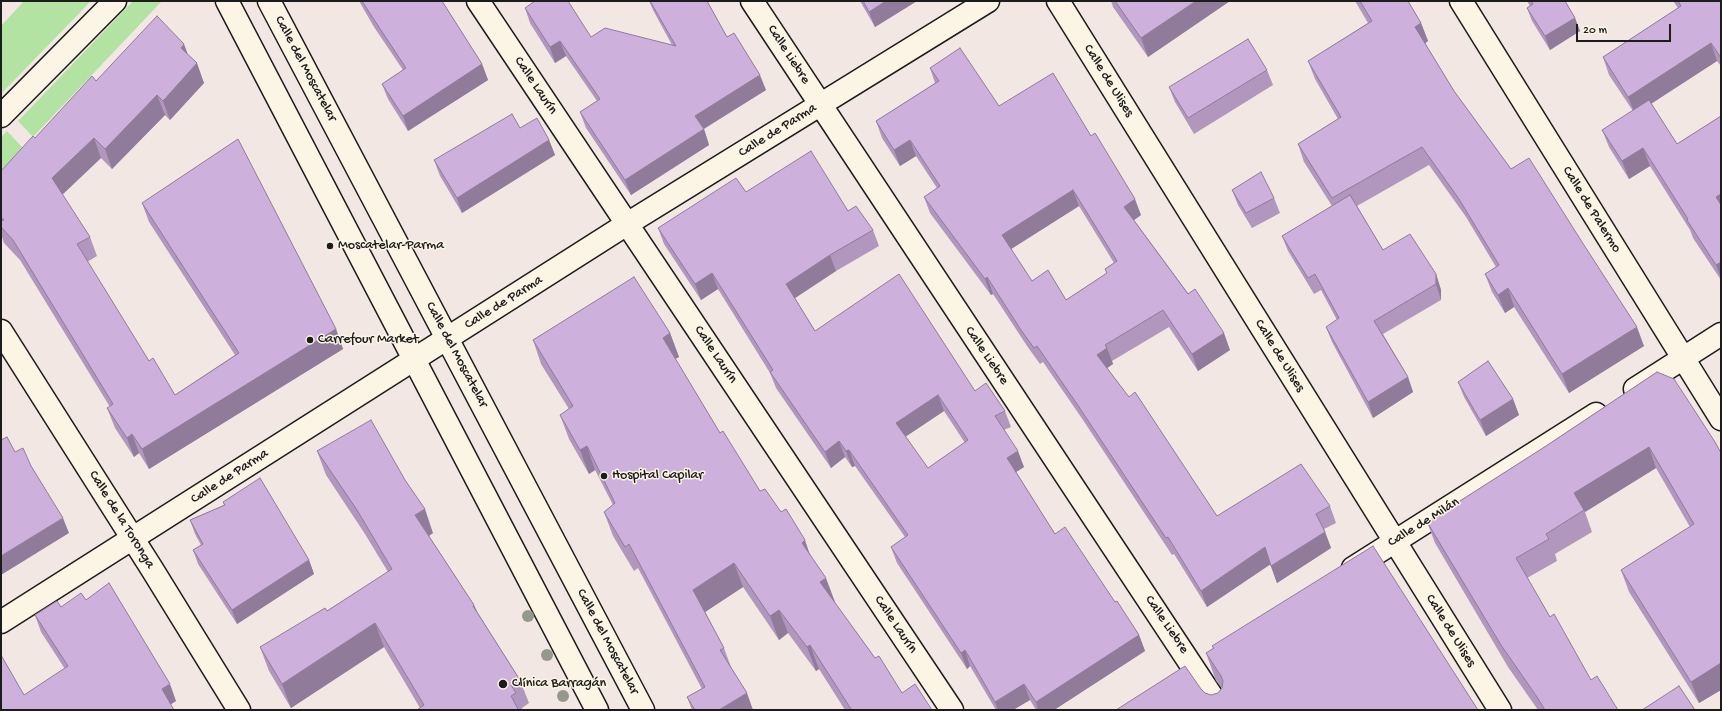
<!DOCTYPE html>
<meta charset="utf-8">
<style>
body{margin:0}
#map{position:relative;width:1722px;height:711px;overflow:hidden;background:#f3e7e3;font-family:"Gochi Hand",sans-serif}
canvas{display:block}
.frame{position:absolute;inset:0;border:2px solid #1c1c1c;pointer-events:none}
.scale{position:absolute;left:1576px;top:24px;width:95px;height:18px;box-sizing:border-box;border:2px solid #1c1c1c;border-top:0;padding-left:5px;font-size:12px;line-height:14px;white-space:nowrap;color:#1c1c1c;-webkit-text-stroke:3px #fcf5e5;paint-order:stroke}
</style>
<div id="map">
<canvas width="1722" height="711"></canvas>
<div class="frame"></div>
<div class="scale">20 m</div>
</div>
<script>
const ctx = document.querySelector('canvas').getContext('2d');
ctx.lineJoin = 'round';
function paint(path, color) {
  ctx.fillStyle = color;
  ctx.fill(path, 'evenodd');
}
function shape(rows) {
  const path = new Path2D();
  for (const r of rows) {
    path.moveTo(r[0], r[1]);
    for (let i = 2; i < r.length; i += 2) path.lineTo(r[i], r[i + 1]);
  }
  return path;
}
function strokePath(path, color, width, dash) {
  ctx.strokeStyle = color;
  ctx.lineWidth = width;
  ctx.lineCap = dash ? 'butt' : 'round';
  ctx.setLineDash(dash || []);
  ctx.stroke(path);
}
function write(font, color, halo, rows, align = 'center') {
  ctx.font = font + ' "Gochi Hand",sans-serif';
  ctx.lineWidth = 3;
  ctx.setLineDash([]);
  ctx.textBaseline = 'middle';
  ctx.strokeStyle = halo;
  ctx.fillStyle = color;
  for (const [text, x, y, turn = 0] of rows) {
    ctx.save();
    ctx.translate(x, y);
    ctx.rotate((+turn || 0) * Math.PI / 180);
    ctx.textAlign = isNaN(turn) ? turn : align;
    if (halo) ctx.strokeText(text, 0, 0);
    ctx.fillText(text, 0, 0);
    ctx.restore();
  }
}
const green = shape([
 [24,1,91,1,1,94,1,26],
 [133,1,162,1,33,137,18,121],
 [7,131,23,148,1,170,1,137]
]);
const pedestrian = shape([
 [1,116,115,1]
]);
const minor = shape([
 [478,1,952,710],
 [752,1,1221,710],
 [1058,1,1500,710],
 [1461,1,1721,419],
 [1,331,152,569,239,710],
 [1635,389,1721,334],
 [1353,568,1596,414],
 [1,622,627,224,988,1]
]);
const tertiary = shape([
 [227,1,597,710],
 [269,1,643,710]
]);
const trees = [
 [528,616],
 [547,655],
 [563,696]
];
const wall = shape([
 [359,1,442,1,482,64,488,80,408,131,388,99,382,84,403,70,374,27],
 [649,1,707,1,727,37,766,90,704,129,709,145,631,195,586,128,580,112,597,101,566,56,555,63,530,23,525,8,591,37,672,45,653,10],
 [860,1,917,1,875,27],
 [1111,1,1230,1,1148,57,1113,7],
 [1355,1,1408,1,1421,23,1428,41,1425,43,1454,91,1511,169,1644,346,1569,393,1514,307,1505,313,1492,292,1485,274,1496,267,1466,217,1429,165,1357,206,1383,250,1436,274,1441,290,1441,300,1383,334,1408,377,1413,392,1373,418,1332,342,1326,327,1337,320,1321,290,1314,294,1288,251,1282,236,1332,206,1304,162,1298,144,1338,119,1315,79,1308,61,1368,23],
 [1527,1,1565,1,1575,18,1580,31,1550,50,1532,21,1527,8,1530,6],
 [1673,1,1721,1,1721,66,1717,61,1651,104,1677,144,1721,116,1721,280,1693,238,1690,230,1650,166,1629,179,1609,147,1602,130,1633,111,1609,75,1603,57,1678,8],
 [187,54,204,83,170,120,165,115,112,169,101,158,62,194,90,237,97,256,87,262,149,361,175,395,235,355,149,222,142,203,336,329,343,349,149,469,139,453,134,457,115,428,107,408,110,407,20,260,4,243,1,234,1,171,96,81],
 [930,68,999,106,1091,136,1141,215,1134,220,1230,350,1198,371,1169,327,1112,361,1113,364,1107,368,1217,516,1330,506,1336,523,1324,529,1331,548,1277,583,1270,564,1207,607,1174,554,1172,555,1083,420,1043,362,1040,364,1027,346,993,294,991,295,930,213,924,197,937,188,916,156,900,166,882,138,876,121,935,83],
 [1079,206,1114,263,1105,269,1107,273,1066,300,1032,281,1011,249],
 [1267,70,1273,85,1194,134,1175,102,1169,87],
 [520,128,549,140,555,155,462,213,440,176,434,160],
 [1232,190,1274,198,1280,213,1252,228,1238,205],
 [848,211,873,230,879,246,836,271,795,298,815,331,975,391,1005,411,1011,427,1004,430,1024,467,1016,472,1055,534,1115,602,1139,635,1145,651,1054,710,1036,710,1030,700,1013,710,996,710,970,666,967,669,897,563,891,547,905,537,855,466,852,467,845,457,831,468,776,388,770,373,718,289,701,300,664,244,658,228],
 [944,411,965,443,928,468,905,437],
 [670,333,679,357,675,359,720,433,760,491,810,554,835,602,834,602,875,658,902,693,932,710,845,710,819,669,816,671,788,633,779,640,743,587,705,612,724,648,731,667,753,710,692,710,687,697,702,689,638,568,634,571,613,536,604,512,613,505,595,470,589,474,569,439,560,415,569,409,541,364,533,340],
 [1657,372,1721,453,1721,690,1699,703,1629,592,1621,570,1690,527,1656,468,1585,512,1592,532,1555,554,1557,561,1527,578,1550,617,1591,680,1618,710,1538,710,1508,667,1435,543,1427,522,1546,446],
 [1458,382,1513,399,1519,415,1486,436,1464,397],
 [317,451,433,533,429,536,474,605,478,613,520,680,529,703,522,708,522,710,417,710,420,708,384,647,291,708,269,671,260,647,327,611,388,572,365,534,326,475],
 [223,502,309,560,314,574,237,624,198,564,193,550,201,545,195,534,190,520,224,505],
 [86,600,176,701,171,704,65,669,41,632,35,615],
 [1212,646,1478,710,1116,710,1201,689,1205,693,1211,695,1218,693,1222,688,1216,681,1206,653,1213,649]
]);
const shadedWall = shape([
 [886,1,917,1,875,27,869,12],
 [1196,1,1230,1,1148,57,1141,38],
 [1575,18,1580,31,1550,50,1545,36],
 [1421,23,1428,41,1422,46,1415,27],
 [560,41,566,56,555,63,550,47],
 [1711,43,1717,61,1635,114,1628,97],
 [184,44,191,63,181,48],
 [197,63,204,83,170,120,163,101],
 [482,64,488,80,408,131,403,116],
 [760,75,766,90,700,131,695,116],
 [157,95,165,115,112,169,105,149],
 [704,129,709,145,631,195,625,180],
 [94,138,101,158,59,198,52,178],
 [549,140,555,155,462,213,457,198],
 [910,140,916,156,900,166,894,150],
 [1643,148,1650,166,1629,179,1622,161],
 [1073,190,1079,206,1008,251,1002,235],
 [1721,194,1721,212,1716,197],
 [1135,199,1141,215,1130,223,1124,207],
 [830,255,836,271,792,300,786,284],
 [1721,262,1721,278,1716,265],
 [712,273,718,289,701,300,695,284],
 [1436,274,1441,290,1441,300,1436,284],
 [987,277,993,294,991,295,985,279],
 [1508,288,1514,307,1505,313,1498,295],
 [1637,327,1644,346,1569,393,1562,374],
 [336,329,343,349,149,469,142,449],
 [670,333,679,357,671,361,663,338],
 [1224,333,1230,350,1198,371,1192,354],
 [1107,348,1113,364,1103,371,1097,355],
 [1408,377,1413,392,1373,418,1368,402],
 [938,395,944,411,902,439,896,423],
 [1513,399,1519,415,1486,436,1480,420],
 [132,434,139,453,134,457,127,438],
 [839,441,845,457,831,468,825,452],
 [587,446,595,470,589,474,580,450],
 [1649,447,1656,468,1585,512,1574,493],
 [849,450,855,466,852,467,846,451],
 [1018,451,1024,467,1013,474,1007,458],
 [425,509,433,533,424,539,415,515],
 [63,518,69,533,1,575,1,556],
 [1325,532,1331,548,1277,583,1271,566],
 [805,540,813,564,802,543],
 [1265,547,1271,564,1207,607,1201,591],
 [309,560,314,574,237,624,232,610],
 [734,563,743,587,702,614,693,590],
 [826,578,835,602,828,606,820,582],
 [474,605,483,628,473,606],
 [779,610,788,633,779,640,770,616],
 [375,623,384,647,291,708,282,684],
 [1139,635,1145,651,1054,710,1038,710,1036,702],
 [810,645,819,669,816,671,807,647],
 [965,650,970,666,967,669,961,653],
 [1721,663,1721,690,1699,703,1691,682],
 [170,684,176,701,168,706,162,689],
 [1024,684,1030,700,1013,710,998,710,995,702],
 [747,693,753,710,719,710]
]);
const building = shape([
 [362,1,442,1,482,64,403,116,382,84,406,68,369,12,362,1],
 [535,1,568,1,591,37,605,28,676,46,650,1,707,1,727,37,734,33,760,75,695,116,704,129,625,180,580,112,600,99,560,41,550,47,525,8,535,1],
 [863,1,886,1,869,12,863,1],
 [1115,1,1196,1,1141,38,1115,1],
 [1360,1,1408,1,1421,23,1415,27,1454,91,1511,169,1529,158,1582,242,1637,327,1562,374,1508,288,1498,295,1485,274,1499,265,1459,199,1422,147,1332,198,1298,144,1341,117,1308,61,1372,21,1360,1],
 [1531,1,1565,1,1575,18,1545,36,1527,8,1533,4,1531,1],
 [1678,1,1721,1,1721,58,1711,43,1628,97,1603,57,1681,6,1678,1],
 [157,16,184,44,181,48,197,63,163,101,157,95,105,149,94,138,52,178,90,237,77,244,149,361,153,358,175,395,239,353,142,203,238,139,336,329,142,449,132,434,127,438,107,408,113,404,13,240,1,227,1,221,4,220,1,217,1,171,33,136,35,138,92,76,96,81,157,16],
 [1248,39,1267,70,1188,118,1169,87,1248,39],
 [960,48,999,106,1053,73,1091,136,1095,133,1135,199,1124,207,1188,294,1195,289,1224,333,1192,354,1163,310,1105,345,1107,348,1097,355,1129,397,1135,392,1217,516,1301,464,1330,506,1316,514,1325,532,1271,566,1265,547,1201,591,1168,537,1166,538,1077,404,1037,346,1034,348,1021,330,987,277,985,279,924,197,940,186,910,140,894,150,876,121,939,81,930,68,960,48],
 [1073,190,1117,261,1105,269,1107,273,1066,300,1048,270,1032,281,1002,235,1073,190],
 [1649,100,1677,144,1721,116,1721,194,1716,197,1721,205,1721,262,1716,265,1687,220,1688,219,1643,148,1622,161,1602,130,1649,100],
 [512,114,520,128,537,118,549,140,457,198,434,160,512,114],
 [811,151,848,211,856,206,873,230,830,255,786,284,815,331,899,274,975,391,986,383,1005,411,995,416,1018,451,1007,458,1055,534,1065,527,1115,602,1117,601,1139,635,1036,702,1024,684,995,702,965,650,961,653,891,547,908,535,849,450,846,451,839,441,825,452,770,372,773,370,712,273,695,284,658,228,736,178,746,192,811,151],
 [938,395,968,440,928,468,896,423,938,395],
 [1261,172,1274,198,1246,213,1232,190,1261,172],
 [1350,195,1383,250,1410,234,1436,274,1436,284,1374,321,1408,377,1368,402,1326,327,1339,318,1315,274,1308,278,1282,236,1350,195],
 [634,277,670,333,663,338,720,433,723,431,760,491,765,489,781,512,786,509,805,540,802,543,826,578,820,582,875,658,879,656,902,693,915,684,932,710,849,710,851,709,810,645,807,647,779,610,770,616,734,563,693,590,724,648,720,650,747,693,719,710,695,710,687,697,705,687,629,544,625,547,604,512,615,503,587,446,580,450,560,415,573,406,533,340,634,277],
 [1488,361,1513,399,1480,420,1458,382,1488,361],
 [1657,372,1674,379,1715,442,1721,453,1721,663,1691,682,1621,570,1694,524,1649,447,1574,493,1584,510,1546,534,1549,539,1516,558,1550,617,1554,614,1591,680,1597,676,1618,710,1545,710,1537,697,1501,645,1427,522,1546,446,1657,372],
 [371,420,405,480,425,509,415,515,474,605,473,606,520,680,511,685,516,693,511,696,518,709,517,710,417,710,424,705,375,623,282,684,260,647,325,608,327,611,392,569,357,510,317,451,371,420],
 [7,437,15,452,23,448,31,466,63,518,1,556,1,440,7,437],
 [260,478,309,560,232,610,193,550,203,544,190,520,225,505,223,502,260,478],
 [1373,546,1478,710,1116,710,1185,666,1201,689,1205,693,1211,695,1218,693,1222,688,1223,681,1221,676,1206,653,1214,648,1212,646,1373,546],
 [109,583,170,684,162,689,174,710,1,710,1,655,24,695,68,666,35,615,57,601,61,607,81,593,86,600,109,583],
 [1679,686,1695,710,1642,710,1679,686]
]);
const markers = [
 [330,246,4,"#1c1c1c"],
 [310,340,4,"#1c1c1c"],
 [604,476,4,"#1c1c1c"],
 [503,684,5,"#1c1c1c"]
];
const streetNames = [
 ["Calle Liebre",788,55,57],
 ["Calle del Moscatelar",305,69,62],
 ["Calle de Ulises",1108,81,58],
 ["Calle Laurín",535,86,56],
 ["Calle de Parma",778,131,-32],
 ["Calle de Palermo",1591,210,58],
 ["Calle de Parma",504,303,-32],
 ["Calle del Moscatelar",456,355,62],
 ["Calle Laurín",715,355,56],
 ["Calle Liebre",986,356,56],
 ["Calle de Ulises",1279,356,58],
 ["Calle de Parma",230,477,-33],
 ["Calle de la Toronga",121,520,58],
 ["Calle de Milán",1424,523,-32],
 ["Calle Laurín",895,625,56],
 ["Calle Liebre",1166,625,56],
 ["Calle de Ulises",1450,631,58],
 ["Calle del Moscatelar",607,642,62]
];
const poiNames = [
 ["Moscatelar-Parma",338,246],
 ["Carrefour Market",318,340],
 ["Hospital Capilar",612,476],
 ["Clínica Barragán",512,684]
];
paint(green, '#b2e3a3');
strokePath(pedestrian, '#1c1c1c', 25);
strokePath(minor, '#1c1c1c', 25);
strokePath(tertiary, '#1c1c1c', 25);
strokePath(pedestrian, '#fcf5e5', 22);
strokePath(minor, '#fcf5e5', 22);
strokePath(tertiary, '#fcf5e5', 22);
ctx.fillStyle = '#96988c';
for (const [x, y] of trees) {
  ctx.beginPath();
  ctx.arc(x, y, 6, 0, 2 * Math.PI);
  ctx.fill();
}
paint(wall, '#b197bd');
paint(shadedWall, '#907b9a');
paint(building, '#ceb0dc');
strokePath(building, '#907b9a', 1);
for (const [x, y, r, color] of markers) {
  const dot = new Path2D();
  dot.arc(x, y, r, 0, 2 * Math.PI);
  ctx.fillStyle = color;
  ctx.fill(dot);
  strokePath(dot, '#fcf5e5', 1.5);
}
write('14px', '#1c1c1c', '#fcf5e5', streetNames);
write('14px', '#1c1c1c', '#fcf5e5', poiNames, 'left');
</script>
